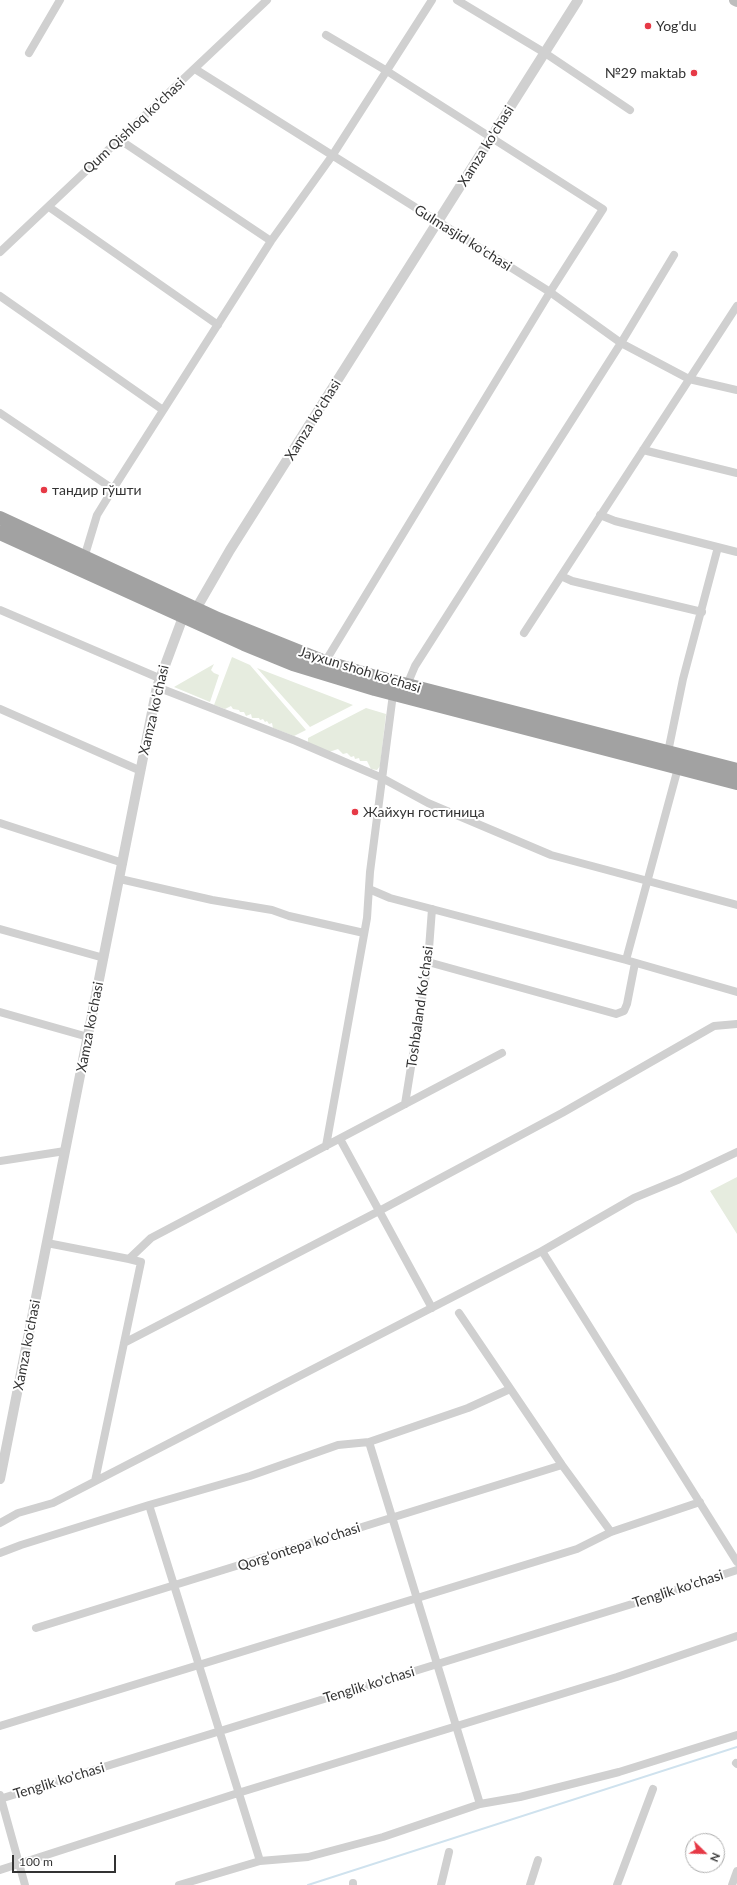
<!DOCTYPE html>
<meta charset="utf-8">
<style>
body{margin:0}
#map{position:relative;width:737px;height:1885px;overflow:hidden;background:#fff;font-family:Lato,sans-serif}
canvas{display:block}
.north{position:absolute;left:685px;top:1833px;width:40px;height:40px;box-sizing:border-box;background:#fff;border:1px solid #adadad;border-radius:50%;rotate:113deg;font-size:11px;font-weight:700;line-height:16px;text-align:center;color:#333}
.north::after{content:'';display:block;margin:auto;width:14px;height:18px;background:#e63946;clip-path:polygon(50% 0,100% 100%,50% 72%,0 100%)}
.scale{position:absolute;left:12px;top:1855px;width:104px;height:18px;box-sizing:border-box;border:2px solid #333;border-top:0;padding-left:5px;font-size:12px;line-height:14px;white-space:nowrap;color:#333;-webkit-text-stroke:3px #fff;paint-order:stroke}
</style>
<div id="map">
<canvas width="737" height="1885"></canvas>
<div class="north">N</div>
<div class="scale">100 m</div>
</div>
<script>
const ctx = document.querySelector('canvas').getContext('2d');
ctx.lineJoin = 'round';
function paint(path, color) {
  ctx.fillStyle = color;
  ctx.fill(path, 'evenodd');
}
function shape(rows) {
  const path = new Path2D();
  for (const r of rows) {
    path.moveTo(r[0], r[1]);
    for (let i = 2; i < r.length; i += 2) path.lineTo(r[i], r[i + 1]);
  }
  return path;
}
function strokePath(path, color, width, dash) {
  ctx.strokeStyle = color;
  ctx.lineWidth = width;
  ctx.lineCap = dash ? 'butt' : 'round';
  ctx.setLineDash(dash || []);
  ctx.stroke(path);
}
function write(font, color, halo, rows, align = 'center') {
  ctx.font = font + ' Lato,sans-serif';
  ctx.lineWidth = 4;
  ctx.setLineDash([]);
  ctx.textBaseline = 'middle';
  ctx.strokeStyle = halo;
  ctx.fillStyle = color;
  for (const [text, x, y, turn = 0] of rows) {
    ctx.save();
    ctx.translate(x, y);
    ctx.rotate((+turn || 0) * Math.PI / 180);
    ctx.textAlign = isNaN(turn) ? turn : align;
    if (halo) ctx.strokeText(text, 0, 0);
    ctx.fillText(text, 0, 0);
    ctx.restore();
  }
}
const green = shape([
 [232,657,250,665,306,730,294,736,273,728,272,723,269,724,267,721,265,722,263,719,260,720,259,718,252,718,251,714,246,716,244,712,240,712,239,710,233,709,231,706,225,709,214,705],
 [214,664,211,670,214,673,219,675,210,702,174,687],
 [257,668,353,705,310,727],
 [366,708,386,714,380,766,377,770,371,769,367,761,360,761,359,758,355,759,354,756,351,757,347,753,343,754,338,749,329,752,308,744,308,738],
 [737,1177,737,1234,710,1191]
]);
const stream = shape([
 [308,1885,737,1747]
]);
const minor = shape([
 [457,0,545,53,630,110],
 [29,53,60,0],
 [195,69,550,292,621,343,689,379,737,390],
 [120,140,271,241],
 [49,207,218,325],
 [0,252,267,0],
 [0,296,163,410],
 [0,413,113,489],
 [643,450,737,473],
 [600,515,615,521,737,552],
 [84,558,97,515,113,489,271,241,332,156,432,0],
 [561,576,572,581,702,612],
 [0,610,159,678],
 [524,633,737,306],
 [325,662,550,292,603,209,387,71,326,35],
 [407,685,415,666,621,343,674,255],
 [157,687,296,741,382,778,428,803,551,855,737,905],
 [0,709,141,771],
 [668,752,683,679,718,547],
 [0,823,123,863],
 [120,879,212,900,272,910,289,916,364,933],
 [369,889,390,898,626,960,737,992],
 [0,929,104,958],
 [626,960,678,768],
 [428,962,616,1014,624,1011,627,1004,635,963],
 [0,1012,88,1037],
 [405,1104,428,962,432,909],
 [340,1139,432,1308],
 [326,1146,367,918,370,872,393,694],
 [0,1161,65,1151],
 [47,1243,129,1259,151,1238,502,1053],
 [542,1251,737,1562],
 [459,1313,562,1465,611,1532],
 [124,1343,379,1211,562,1113,714,1026,737,1024],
 [369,1442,480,1804],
 [95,1481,141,1262,129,1259],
 [149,1505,260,1861],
 [0,1523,18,1513,53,1503,542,1251,634,1198,680,1179,737,1152],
 [0,1553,21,1545,149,1505,250,1476,338,1445,369,1442,468,1408,510,1389],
 [36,1628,562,1465],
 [0,1726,577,1549,611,1532,700,1502],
 [736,1763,737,1764],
 [0,1795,25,1885],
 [0,1799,632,1604,737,1570],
 [0,1870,238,1793,617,1677,737,1636],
 [353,1883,353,1885],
 [179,1885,260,1861,308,1857,383,1837,480,1804,520,1797,619,1772,737,1735],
 [441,1885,449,1852],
 [530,1885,538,1860],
 [617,1885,653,1789],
 [732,1885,737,1871]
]);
const tertiary = shape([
 [0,1479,157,687,183,617,196,609,230,550,578,0]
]);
const secondary = shape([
 [735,0,737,1]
]);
const trunk = shape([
 [0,518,218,619,325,662,372,676,737,770],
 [0,533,244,644,293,664,375,689,737,783]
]);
const markers = [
 [648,26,4,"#e63946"],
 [694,73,4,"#e63946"],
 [44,490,4,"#e63946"],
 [355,812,4,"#e63946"]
];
const poiNames = [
 ["Yog'du",656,26],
 ["№29 maktab",686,73,"right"],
 ["тандир гўшти",52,490],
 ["Жайхун гостиница",363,812]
];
const streetNames = [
 ["Qum Qishloq ko'chasi",134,126,-43],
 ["Xamza ko'chasi",486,146,-58],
 ["Gulmasjid ko'chasi",463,238,32],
 ["Xamza ko'chasi",313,420,-58],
 ["Jayxun shoh ko'chasi",360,670,17],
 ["Xamza ko'chasi",154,710,-77],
 ["Toshbaland Koʻchasi",420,1007,-82],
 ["Xamza ko'chasi",90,1027,-79],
 ["Xamza ko'chasi",27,1345,-79],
 ["Qorg'ontepa ko'chasi",299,1547,-18],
 ["Tenglik ko'chasi",678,1589,-18],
 ["Tenglik ko'chasi",369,1685,-17],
 ["Tenglik ko'chasi",59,1781,-17]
];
paint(green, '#e6ecdf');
strokePath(stream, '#cfe2ee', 2);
strokePath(minor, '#d0d0d0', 8);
strokePath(tertiary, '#d0d0d0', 10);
strokePath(secondary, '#bdbdbd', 12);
strokePath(trunk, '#a2a2a2', 14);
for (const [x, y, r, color] of markers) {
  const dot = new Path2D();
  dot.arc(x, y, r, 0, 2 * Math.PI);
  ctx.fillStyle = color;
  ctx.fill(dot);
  strokePath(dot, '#fff', 1.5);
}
write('14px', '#333', '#fff', poiNames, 'left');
write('14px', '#333', '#fff', streetNames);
</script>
